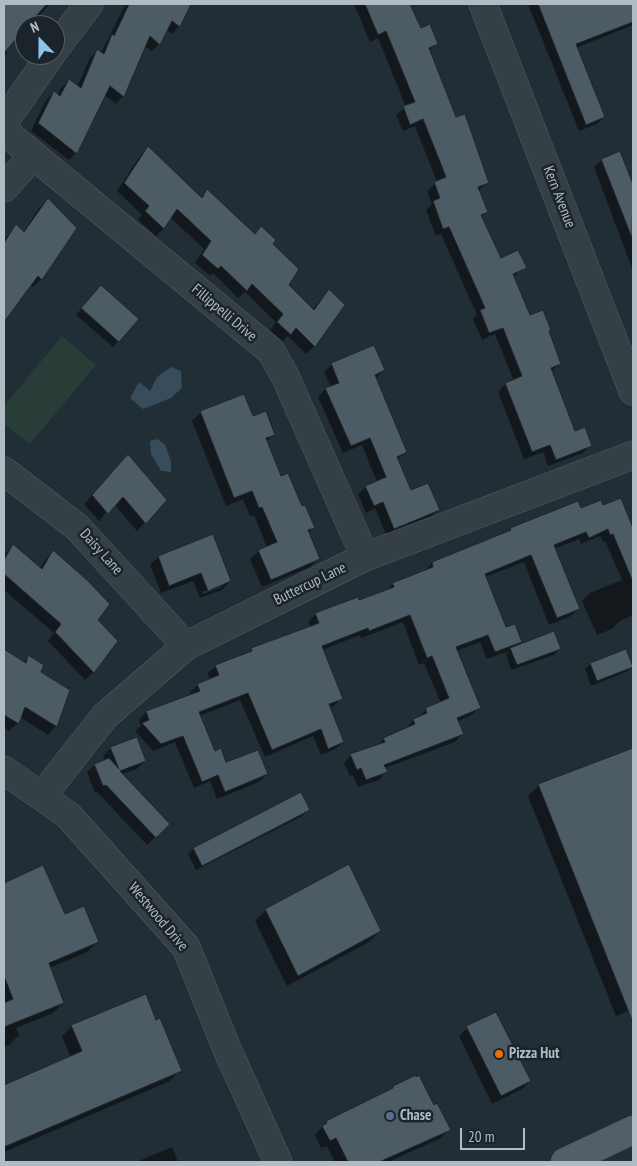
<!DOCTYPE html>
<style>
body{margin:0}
#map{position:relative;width:637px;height:1166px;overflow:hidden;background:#222e35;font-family:"PT Sans Narrow",sans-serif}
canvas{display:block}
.frame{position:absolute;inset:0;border:5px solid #b0bbc3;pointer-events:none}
.north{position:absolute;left:15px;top:15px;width:50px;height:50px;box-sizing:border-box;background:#1b242b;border:1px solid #576068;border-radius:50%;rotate:338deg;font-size:14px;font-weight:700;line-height:20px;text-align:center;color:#b0bbc3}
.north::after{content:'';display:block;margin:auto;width:18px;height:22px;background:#8ac3ee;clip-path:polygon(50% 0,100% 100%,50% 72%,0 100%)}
.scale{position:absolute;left:460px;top:1128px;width:65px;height:22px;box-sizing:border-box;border:2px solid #b0bbc3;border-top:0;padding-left:6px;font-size:15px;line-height:18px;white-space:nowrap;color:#b0bbc3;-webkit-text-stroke:4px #1b242b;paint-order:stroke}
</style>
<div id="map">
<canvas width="637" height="1166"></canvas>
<div class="frame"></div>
<div class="north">N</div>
<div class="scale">20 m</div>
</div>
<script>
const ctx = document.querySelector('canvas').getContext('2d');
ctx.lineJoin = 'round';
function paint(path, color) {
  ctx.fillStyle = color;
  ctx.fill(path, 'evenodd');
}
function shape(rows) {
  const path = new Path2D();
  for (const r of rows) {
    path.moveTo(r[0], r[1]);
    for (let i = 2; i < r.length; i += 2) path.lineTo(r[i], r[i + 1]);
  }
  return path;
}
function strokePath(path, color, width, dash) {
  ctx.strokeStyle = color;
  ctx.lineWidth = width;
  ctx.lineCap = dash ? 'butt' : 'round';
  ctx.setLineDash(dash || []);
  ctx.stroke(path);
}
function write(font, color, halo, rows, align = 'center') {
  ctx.font = font + ' "PT Sans Narrow",sans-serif';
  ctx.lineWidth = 5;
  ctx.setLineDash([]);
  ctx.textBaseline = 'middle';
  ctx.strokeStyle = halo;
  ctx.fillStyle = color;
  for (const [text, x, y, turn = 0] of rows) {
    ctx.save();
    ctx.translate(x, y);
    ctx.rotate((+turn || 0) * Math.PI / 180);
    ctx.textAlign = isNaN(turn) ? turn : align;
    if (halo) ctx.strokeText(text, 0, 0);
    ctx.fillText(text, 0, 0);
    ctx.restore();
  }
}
const green = shape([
 [62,336,96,365,30,444,4,424,4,406]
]);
const water = shape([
 [171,367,181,371,182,388,171,398,143,409,130,398,139,382,150,391,157,377],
 [158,439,165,445,171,461,171,472,161,471,151,454,150,441]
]);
const shadow = shape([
 [4,4,46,4,48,6,31,25,25,25,5,50,7,53,4,57],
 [128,4,190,4,179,26,172,34,166,30,159,44,152,51,144,46,123,96,116,104,104,95,76,153,69,160,31,131,46,100,54,93,57,96,61,88,69,80,77,87,90,58,97,51,101,53,124,7],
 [354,4,408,4,420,30,437,43,429,51,455,119,488,182,478,191,486,212,481,217,500,260,525,267,513,277,529,317,548,332,560,363,552,371,574,433,591,445,583,453,548,466,543,452,524,459,498,392,506,384,514,381,495,334,482,340,473,319,477,315,441,234,436,236,426,210,432,204,427,191,437,182,415,126,403,131,396,115,406,107,378,38,370,42],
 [528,4,633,4,633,25,576,48,604,117,597,124,579,131],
 [148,148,200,198,207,191,254,235,261,228,272,245,288,285,312,310,329,290,343,305,314,347,306,354,288,336,282,342,270,330,276,322,245,292,238,298,213,273,210,276,195,263,204,249,171,218,163,229,156,236,138,220,142,215,117,191,140,156],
 [619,152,633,187,633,271,594,167,602,160],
 [48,200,76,228,41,279,33,287,30,285,4,320,4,240,16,226,23,233,39,208],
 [95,292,118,341,113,347,76,315],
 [332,364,384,370,375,379,406,452,397,460,410,492,438,509,431,517,387,536,375,508,366,513,358,494,366,487,377,482,362,445,343,453,318,397,325,389,331,387,324,372],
 [201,412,252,418,274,434,266,442,280,477,313,527,308,533,318,559,310,567,262,587,250,559,259,551,267,547,254,515,250,516,243,499,226,506,192,421],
 [120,464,165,500,137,531,114,504,99,521,84,504],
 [620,499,633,531,633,615,620,621,612,629,597,635,582,601,590,593,622,580,605,541,603,542,600,536,581,544,579,539,554,549,579,609,571,616,549,625,524,562,485,577,506,629,521,642,515,647,559,649,554,655,511,670,506,654,509,651,487,659,480,642,456,651,480,707,472,715,457,722,462,734,455,742,385,768,386,772,379,780,358,787,353,775,350,776,344,763,351,755,378,745,384,739,406,729,406,728,413,720,418,718,426,710,441,703,424,663,419,665,403,622,361,638,360,635,322,650,341,698,334,706,329,708,343,742,335,749,321,755,313,736,265,757,240,700,199,716,214,753,226,764,267,774,259,782,217,799,210,781,194,788,175,742,153,751,135,731,141,726,139,720,146,712,191,696,190,692,198,685,210,680,208,673,216,666,247,654,252,649,311,627,308,622,316,614,359,602,385,592,393,584,425,571,432,563,505,534,511,529,581,510,602,507],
 [212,536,230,581,222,590,200,598,193,581,161,593,150,565,158,557],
 [222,584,222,587,203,594,202,592],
 [13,545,40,569,45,560,53,552,96,620,93,672,85,680,48,641,54,633,4,590,4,555],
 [4,651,23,663,29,657,40,672,56,726,48,735,20,717,18,723,9,731,4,728],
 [590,664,632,667,626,672,591,686,585,669],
 [111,748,145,761,137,769,122,774,169,824,147,845,97,792,95,793,87,772,95,765,105,761,103,756],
 [633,749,633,1009,616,1016,528,796,539,785],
 [308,810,302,816,196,870,188,854,193,849],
 [42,867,65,916,97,942,87,952,49,968,63,1003,53,1013,16,1028,19,1035,9,1045,4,1047,4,884],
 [266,910,380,931,369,942,287,986,255,921],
 [72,1026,180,1070,170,1081,4,1152,4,1086,71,1058,62,1036],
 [467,1028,530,1081,522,1089,492,1104,459,1036],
 [393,1087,434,1106,449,1130,441,1138,388,1162,335,1162,327,1146,321,1148,315,1135,327,1122,389,1092],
 [172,1147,178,1162,136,1162]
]);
const building = shape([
 [4,4,47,4,28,25,25,25,25,29,4,53,4,4],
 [129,4,191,4,180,27,172,21,160,45,150,36,124,97,110,86,77,154,38,123,54,91,60,96,69,79,81,88,97,49,104,54,112,34,114,36,129,4],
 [365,4,410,4,421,28,430,24,438,44,429,48,456,117,465,114,489,183,478,187,488,212,481,215,501,258,518,250,527,268,513,274,530,315,543,310,551,330,549,331,561,364,551,368,575,431,585,427,592,446,556,460,550,445,532,452,505,383,522,376,503,328,489,333,480,310,485,308,449,227,443,229,433,201,440,198,434,182,446,177,423,119,410,125,403,106,415,102,386,31,378,35,365,4],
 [538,4,633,4,633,22,576,44,605,117,586,125,538,4],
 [148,146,202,198,207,189,255,234,261,226,276,240,273,244,299,269,289,285,314,310,329,289,345,305,315,347,296,328,291,335,277,322,283,314,252,284,247,291,221,266,218,269,202,255,211,241,177,209,164,229,145,211,149,206,124,183,148,146],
 [620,151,633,184,632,238,601,159,620,151],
 [48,198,77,228,42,280,38,276,4,322,4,243,16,224,24,232,48,198],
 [101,285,139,319,119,342,81,308,101,285],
 [374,345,385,370,375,375,407,452,397,457,411,490,428,483,440,510,394,529,383,502,374,506,365,486,386,477,370,438,351,446,325,388,339,383,331,363,374,345],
 [244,394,253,416,266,411,275,435,266,438,281,476,288,473,302,506,305,505,315,528,308,530,320,559,271,580,258,550,277,542,262,507,259,508,252,491,234,498,200,411,244,394],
 [128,454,167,500,146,524,123,497,108,514,92,495,128,454],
 [621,498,633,528,633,582,613,534,610,535,608,529,589,538,586,532,554,545,580,609,557,618,531,555,485,574,506,627,515,624,522,642,495,652,488,635,456,647,481,708,457,718,464,734,384,765,388,772,366,780,361,768,357,770,350,754,385,742,383,738,415,724,413,719,427,713,425,708,449,698,432,656,427,658,410,615,369,631,368,628,322,646,343,699,329,704,344,742,328,749,321,729,272,750,248,693,199,712,215,751,221,748,226,762,258,750,268,774,225,792,218,775,202,782,183,736,161,744,142,723,149,720,146,711,200,691,197,684,219,675,215,665,252,651,251,648,319,623,315,613,358,597,359,600,394,587,392,583,433,567,432,562,511,530,510,528,578,501,581,508,601,500,603,505,621,498],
 [213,534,231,581,208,591,201,573,169,586,158,556,213,534],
 [13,544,42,569,53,550,87,580,110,604,98,620,118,641,94,673,55,632,61,624,4,574,4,560,13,544],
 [554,631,561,649,517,665,510,648,554,631],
 [4,649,26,663,28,655,44,665,41,672,70,690,57,727,25,707,19,724,4,715,4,649],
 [626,649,633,667,597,681,590,663,626,649],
 [137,737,146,761,120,771,170,824,156,838,106,785,103,786,94,764,109,758,119,769,110,747,137,737],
 [633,748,633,1020,632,1020,538,784,633,748],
 [301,792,310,810,202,866,193,848,301,792],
 [349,864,381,931,298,976,265,909,349,864],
 [43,865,65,914,84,906,99,942,49,963,64,1003,4,1027,4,1003,13,999,4,976,4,883,43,865],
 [146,994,156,1020,160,1018,182,1071,4,1147,4,1085,82,1051,71,1025,146,994],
 [496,1012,531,1081,501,1096,466,1026,496,1012],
 [416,1075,416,1077,419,1075,434,1105,437,1103,451,1130,379,1162,348,1162,336,1138,330,1141,322,1126,327,1123,326,1121,393,1088,393,1086,416,1075]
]);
const minor = shape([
 [483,4,633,391],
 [55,49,89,4],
 [4,122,51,55],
 [4,131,271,351,286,378,365,557],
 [4,188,33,156],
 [4,471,77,527,186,646],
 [4,770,68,815,186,947,227,1049,278,1162],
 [42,796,105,716,186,646,365,557,633,455]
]);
const major = shape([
 [565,1162,633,1130]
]);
const markers = [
 [499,1054,5,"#e8710a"],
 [390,1116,5,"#5c6f8a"]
];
const streetNames = [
 ["Kern Avenue",559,197,69],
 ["Fillippelli Drive",224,313,40],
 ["Daisy Lane",101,552,48],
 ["Buttercup Lane",310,584,-26],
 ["Westwood Drive",158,917,50]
];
const poiNames = [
 ["Pizza Hut",509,1054],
 ["Chase",400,1116]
];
paint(green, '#283c38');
paint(water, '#374d5b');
paint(shadow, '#0007');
paint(building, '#4d5b64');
strokePath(building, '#1d262d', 1);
strokePath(minor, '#535d64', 29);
strokePath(major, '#3f4850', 29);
strokePath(minor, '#353f46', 28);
strokePath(major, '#535f66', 28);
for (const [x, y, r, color] of markers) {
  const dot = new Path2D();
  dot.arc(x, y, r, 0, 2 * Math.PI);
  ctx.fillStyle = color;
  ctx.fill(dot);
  strokePath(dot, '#1b242b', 2);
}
write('15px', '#b0bbc3', '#1b242b', streetNames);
write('bold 15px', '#b0bbc3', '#1b242b', poiNames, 'left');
</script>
